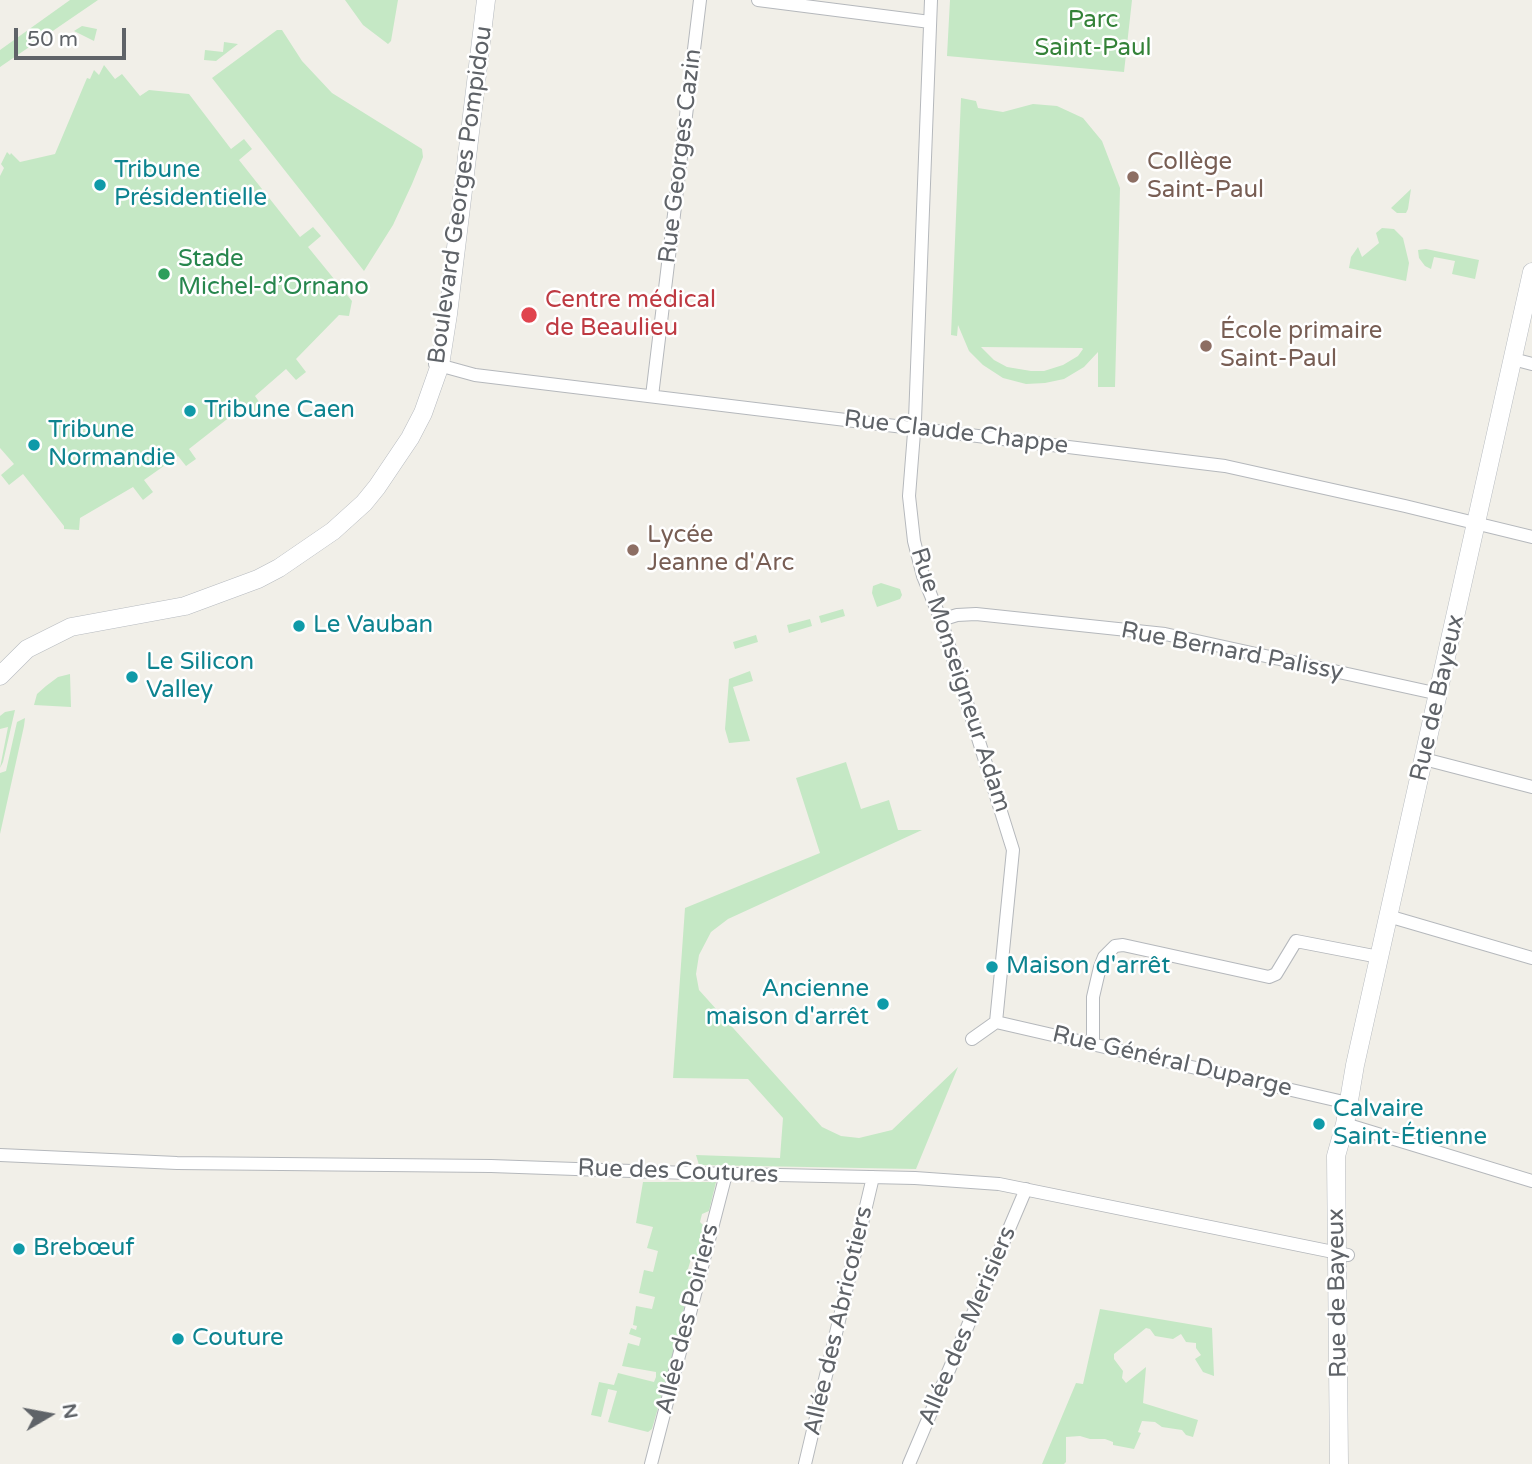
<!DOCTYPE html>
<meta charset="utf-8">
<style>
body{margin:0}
#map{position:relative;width:1532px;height:1464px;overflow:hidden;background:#f1efe8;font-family:"Varela Round",sans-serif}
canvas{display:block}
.north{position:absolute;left:14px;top:1380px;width:70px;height:70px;-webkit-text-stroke:5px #fff;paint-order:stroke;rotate:80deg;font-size:19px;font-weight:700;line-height:28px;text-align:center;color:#5f6368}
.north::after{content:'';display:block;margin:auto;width:24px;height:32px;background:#5f6368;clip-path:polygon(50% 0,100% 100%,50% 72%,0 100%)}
.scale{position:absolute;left:14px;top:28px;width:112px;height:32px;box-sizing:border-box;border:4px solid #5f6368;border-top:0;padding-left:9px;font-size:21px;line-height:24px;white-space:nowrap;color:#5f6368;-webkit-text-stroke:5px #fff;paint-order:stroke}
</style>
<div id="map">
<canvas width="1532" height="1464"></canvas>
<div class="north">N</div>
<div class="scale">50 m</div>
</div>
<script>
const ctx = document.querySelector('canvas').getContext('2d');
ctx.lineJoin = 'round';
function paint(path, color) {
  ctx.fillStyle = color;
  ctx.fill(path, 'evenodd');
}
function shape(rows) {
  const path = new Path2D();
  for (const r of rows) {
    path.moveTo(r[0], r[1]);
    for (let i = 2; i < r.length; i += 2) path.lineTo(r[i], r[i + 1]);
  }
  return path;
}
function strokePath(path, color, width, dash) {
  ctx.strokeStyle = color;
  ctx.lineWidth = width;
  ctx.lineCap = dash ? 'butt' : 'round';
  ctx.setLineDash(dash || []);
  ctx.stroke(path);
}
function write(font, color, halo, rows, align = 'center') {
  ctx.font = font + ' "Varela Round",sans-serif';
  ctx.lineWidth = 5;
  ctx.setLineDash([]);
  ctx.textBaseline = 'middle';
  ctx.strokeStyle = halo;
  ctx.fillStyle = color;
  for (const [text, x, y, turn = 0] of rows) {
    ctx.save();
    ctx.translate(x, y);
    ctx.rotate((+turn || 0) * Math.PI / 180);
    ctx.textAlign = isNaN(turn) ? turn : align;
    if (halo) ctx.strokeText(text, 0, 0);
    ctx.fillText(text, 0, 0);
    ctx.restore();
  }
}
const green = shape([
 [70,0,98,0,0,67,0,50],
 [345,0,398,0,391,41,388,44,363,25],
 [950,0,1132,0,1124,72,947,56],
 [82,26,97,29,94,41,74,31],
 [277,30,282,30,302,61,332,93,422,149,423,157,412,184,393,225,364,271,212,78],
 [224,42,238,44,216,61,204,60,205,50,223,52],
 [104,65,115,79,122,74,140,96,149,90,189,94,231,149,244,139,252,149,239,160,300,237,313,227,321,236,308,247,352,301,349,316,339,315,296,359,306,372,296,380,286,369,255,396,262,406,252,413,245,405,189,449,196,459,186,466,178,456,144,480,153,492,143,500,133,487,80,518,79,530,64,529,64,526,23,474,9,485,1,475,14,464,0,448,0,176,4,168,1,164,7,152,10,155,11,153,20,162,55,154,87,78,90,79,94,70,99,75],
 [961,98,976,101,978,108,1003,112,1033,104,1057,106,1083,118,1102,141,1120,188,1115,387,1098,387,1098,352,1084,367,1064,379,1045,383,1026,384,1003,378,983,365,969,351,958,325,957,336,951,335],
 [981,347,1082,348,1083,349,1078,356,1063,365,1044,371,1031,371,1007,367,994,360],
 [1411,189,1408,209,1406,213,1397,213,1391,208],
 [1382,228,1394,229,1403,238,1409,263,1406,281,1349,268,1351,257,1358,247,1362,257,1379,243,1376,233],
 [1426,249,1479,260,1475,279,1452,274,1455,261,1434,257,1431,269,1425,266,1419,258,1418,250],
 [881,583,900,589,902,595,900,599,877,607,872,593,873,586],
 [843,609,845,616,821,623,819,616],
 [810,619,812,626,789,633,787,625],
 [756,635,758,642,735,649,733,642],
 [750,671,753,681,733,687,750,741,729,743,725,729,729,679],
 [70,674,71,707,34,705,37,694,46,686,58,677],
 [15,710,3,762,0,768,8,727,0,729,0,716,5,712],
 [25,718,24,726,0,834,0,773,6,771,17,722],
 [846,762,861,809,889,800,898,830,922,830,728,919,711,932,699,955,696,974,699,990,822,1127,841,1136,859,1138,892,1130,958,1067,916,1169,699,1165,696,1155,780,1158,783,1118,748,1079,673,1078,685,908,820,853,796,778],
 [643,1182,716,1182,709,1211,702,1214,700,1222,705,1227,702,1239,697,1260,691,1259,688,1269,693,1273,689,1291,684,1292,682,1300,685,1304,673,1355,652,1429,648,1432,608,1422,617,1391,608,1389,601,1417,591,1415,599,1382,614,1385,618,1373,654,1382,656,1377,656,1372,622,1366,628,1343,639,1346,641,1338,629,1334,631,1328,636,1330,637,1326,633,1325,636,1306,652,1309,655,1297,639,1293,644,1270,653,1272,658,1251,647,1248,653,1227,636,1223],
 [1100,1309,1212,1328,1214,1376,1203,1372,1195,1359,1201,1355,1196,1348,1196,1343,1186,1342,1181,1334,1173,1339,1155,1336,1150,1329,1146,1328,1114,1354,1114,1359,1123,1371,1122,1378,1126,1383,1146,1367,1143,1403,1198,1420,1193,1437,1186,1435,1182,1430,1162,1427,1155,1422,1142,1421,1138,1432,1141,1433,1134,1449,1113,1445,1113,1442,1105,1439,1090,1439,1080,1436,1066,1437,1066,1462,1064,1464,1042,1464,1076,1383,1083,1384]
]);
const street = shape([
 [758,0,930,22],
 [931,0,915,420,909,496,914,541,923,576,941,620,1013,850,996,1022],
 [1513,359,1532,364],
 [435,364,475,375,1225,466,1405,506,1532,537],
 [652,396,700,0],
 [941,620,957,615,976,614,1165,634,1439,694],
 [1424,759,1532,787],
 [1388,916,1532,958],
 [996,1022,1348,1103],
 [972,1039,996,1022],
 [1093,1044,1093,997,1100,967,1104,957,1115,946,1123,945,1269,977,1276,974,1296,941,1379,957],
 [1345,1124,1532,1181],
 [0,1155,177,1163,491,1166,688,1173,915,1178,999,1184,1348,1255],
 [651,1464,726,1174],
 [805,1464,873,1177],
 [909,1464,1026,1189]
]);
const secondary = shape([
 [0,676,27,649,71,627,185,606,258,579,279,568,333,531,364,503,377,487,410,438,423,413,440,365,448,314,486,0],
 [1339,1464,1336,1156,1345,1124,1355,1065,1532,272]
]);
const markers = [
 [1133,177,7,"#8d6e63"],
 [100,185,7,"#0f9aa8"],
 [164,274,7,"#2e9e5b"],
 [529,315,9,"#e0444e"],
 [1206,346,7,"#8d6e63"],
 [190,411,7,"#0f9aa8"],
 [34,445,7,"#0f9aa8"],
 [633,550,7,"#8d6e63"],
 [299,626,7,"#0f9aa8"],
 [132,677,7,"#0f9aa8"],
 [992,967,7,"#0f9aa8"],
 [883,1004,7,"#0f9aa8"],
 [1319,1124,7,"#0f9aa8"],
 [19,1249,7,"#0f9aa8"],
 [178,1339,7,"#0f9aa8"]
];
const parkNames = [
 ["Parc",1093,21],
 ["Saint-Paul",1093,49]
];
const streetNames = [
 ["Rue Georges Cazin",681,156,-83],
 ["Boulevard Georges Pompidou",461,195,-82],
 ["Rue Claude Chappe",956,433,7],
 ["Rue Bernard Palissy",1232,652,11],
 ["Rue Monseigneur Adam",960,680,72],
 ["Rue de Bayeux",1438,698,-77],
 ["Rue Général Duparge",1172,1062,13],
 ["Rue des Coutures",678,1172,2],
 ["Rue de Bayeux",1338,1293,-91],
 ["Allée des Poiriers",688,1319,-76],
 ["Allée des Abricotiers",839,1321,-77],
 ["Allée des Merisiers",968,1326,-67]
];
const educationNames = [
 ["Collège",1147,163],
 ["Saint-Paul",1147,191],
 ["École primaire",1220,332],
 ["Saint-Paul",1220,360],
 ["Lycée",647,536],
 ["Jeanne d'Arc",647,564]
];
const cultureNames = [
 ["Tribune",114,171],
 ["Présidentielle",114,199],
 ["Tribune Caen",204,411],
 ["Tribune",48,431],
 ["Normandie",48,459],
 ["Le Vauban",313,626],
 ["Le Silicon",146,663],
 ["Valley",146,691],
 ["Maison d'arrêt",1006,967],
 ["Ancienne",869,990,"right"],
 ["maison d'arrêt",869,1018,"right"],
 ["Calvaire",1333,1110],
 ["Saint-Étienne",1333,1138],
 ["Brebœuf",33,1249],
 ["Couture",192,1339]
];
const leisureNames = [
 ["Stade",178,260],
 ["Michel-d’Ornano",178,288]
];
const healthNames = [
 ["Centre médical",545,301],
 ["de Beaulieu",545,329]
];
paint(green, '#c5e8c5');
strokePath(street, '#b5b8bc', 14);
strokePath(secondary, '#b6babf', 19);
strokePath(street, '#fff', 12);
strokePath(secondary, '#fff', 18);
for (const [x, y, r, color] of markers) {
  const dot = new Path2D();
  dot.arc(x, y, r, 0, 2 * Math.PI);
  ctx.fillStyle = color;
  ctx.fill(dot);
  strokePath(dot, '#fff', 2.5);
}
write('24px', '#348238', '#fff', parkNames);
write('24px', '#5f6368', '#fff', streetNames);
write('24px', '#785e54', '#fff', educationNames, 'left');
write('24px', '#0d838f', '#fff', cultureNames, 'left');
write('24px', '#27864d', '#fff', leisureNames, 'left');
write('24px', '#be3a42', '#fff', healthNames, 'left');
</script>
